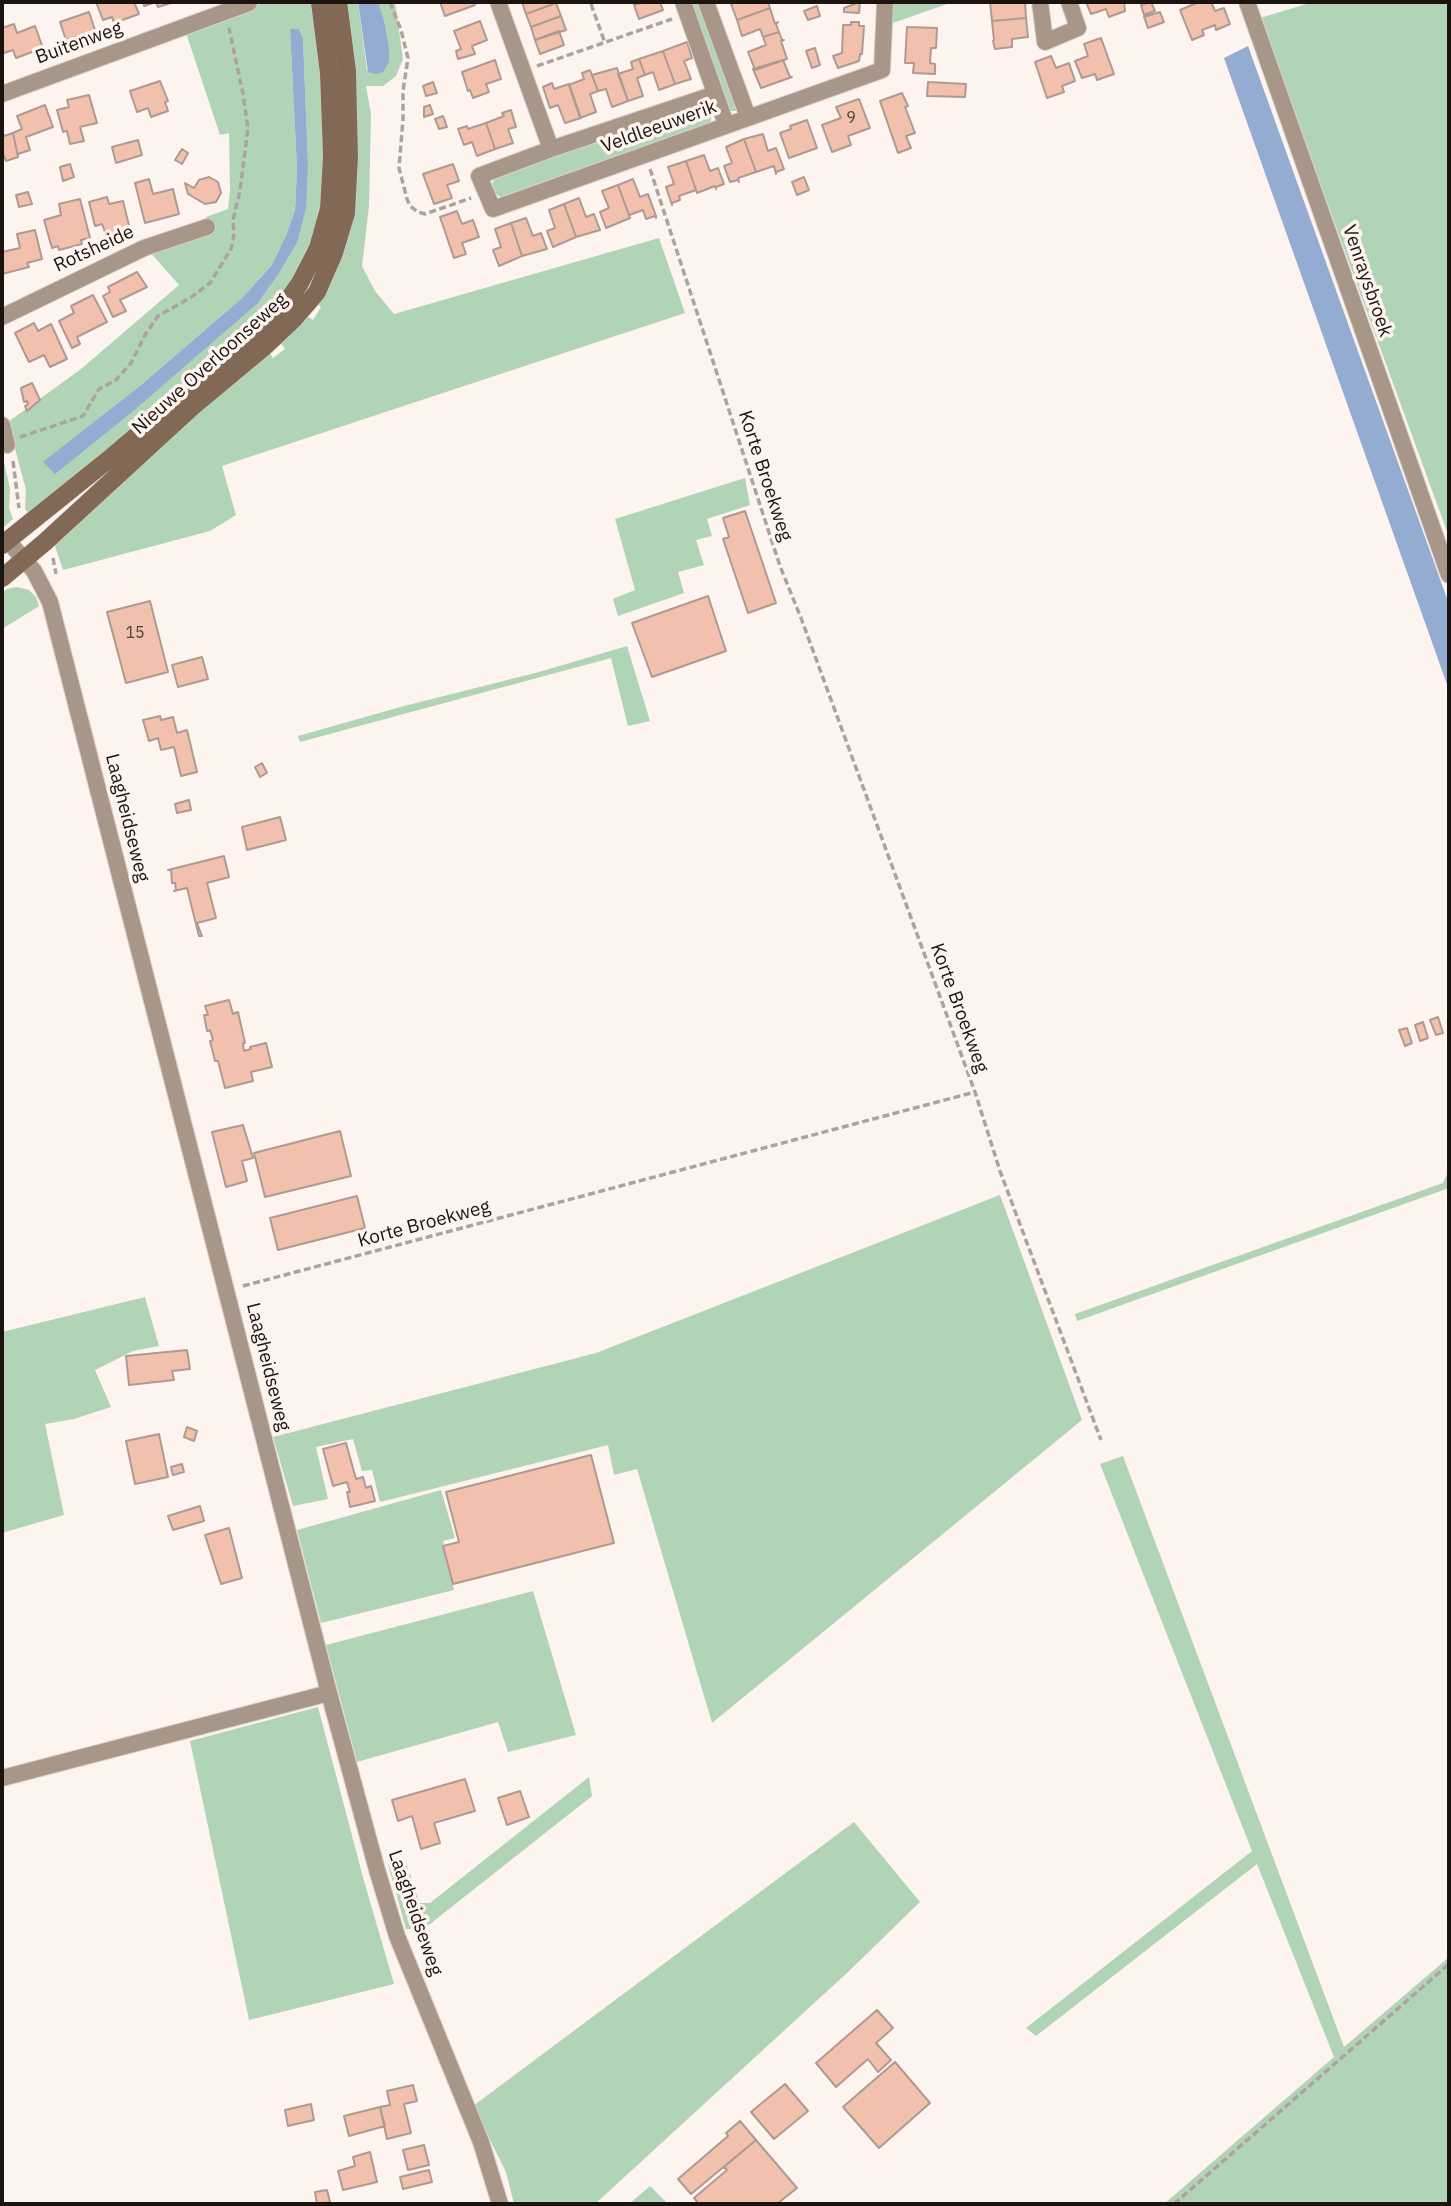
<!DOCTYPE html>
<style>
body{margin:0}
#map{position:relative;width:1451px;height:2206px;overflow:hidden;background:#fdf3ef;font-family:"IBM Plex Sans",sans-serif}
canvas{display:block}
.frame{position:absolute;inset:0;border:4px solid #1b1310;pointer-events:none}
</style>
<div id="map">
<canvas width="1451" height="2206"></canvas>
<div class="frame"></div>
</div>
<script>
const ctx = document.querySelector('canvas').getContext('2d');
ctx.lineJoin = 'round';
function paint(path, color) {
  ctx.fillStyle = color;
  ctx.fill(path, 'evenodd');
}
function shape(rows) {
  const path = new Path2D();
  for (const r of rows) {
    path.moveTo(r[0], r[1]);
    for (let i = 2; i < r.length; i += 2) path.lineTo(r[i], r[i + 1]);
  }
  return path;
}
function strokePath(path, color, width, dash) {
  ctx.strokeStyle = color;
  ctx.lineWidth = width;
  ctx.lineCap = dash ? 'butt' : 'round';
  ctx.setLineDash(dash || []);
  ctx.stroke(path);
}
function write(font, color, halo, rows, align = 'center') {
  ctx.font = font + ' "IBM Plex Sans",sans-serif';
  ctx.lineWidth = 7;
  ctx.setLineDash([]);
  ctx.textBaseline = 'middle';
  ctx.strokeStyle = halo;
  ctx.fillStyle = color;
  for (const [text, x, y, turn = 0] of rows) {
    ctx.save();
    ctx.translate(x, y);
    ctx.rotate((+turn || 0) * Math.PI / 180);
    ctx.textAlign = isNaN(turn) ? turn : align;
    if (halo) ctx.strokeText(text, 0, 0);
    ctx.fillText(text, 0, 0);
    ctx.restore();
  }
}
const green = shape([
 [266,2,315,2,322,53,325,194,315,242,274,310,107,453,29,514,25,509,26,490,8,422,81,369,179,285,150,252,207,222,206,217,228,209,230,191,229,133,220,135,186,33,254,10,257,5],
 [290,29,299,29,303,39,308,163,297,243,278,275,258,303,44,462,141,385,241,299,272,265,287,233,295,210,297,169],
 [342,2,358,2,367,71,389,47,385,24,377,2,395,2,403,59,396,76,383,86,366,86,371,114,369,206,362,266,375,291,394,314,659,238,685,313,222,466,236,515,210,531,63,570,53,540,268,351,273,358,285,349,280,342,305,315,313,320,321,307,315,302,341,251],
 [688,2,703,2,739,106,736,111,729,111],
 [891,2,953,2,890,24],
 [1313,2,1449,2,1449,537,1260,18],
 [706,105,712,113,711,121,709,125,504,199,494,193,492,184,498,174],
 [3,457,10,489,9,508,13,519,2,529],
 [745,478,750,505,707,519,712,536,696,540,704,565,678,572,684,593,618,616,613,599,635,590,615,519],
 [17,587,29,590,36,597,39,606,2,629,2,593,7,589],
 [627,646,650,721,628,726,611,658,300,742,298,736,404,706,539,672],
 [1449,1170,1449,1188,1077,1321,1075,1314,1443,1183],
 [1000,1195,1082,1420,712,1723,637,1469,614,1475,608,1445,380,1502,372,1470,362,1471,353,1439,316,1447,328,1499,293,1506,273,1437,596,1353],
 [145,1297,159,1346,133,1351,95,1370,111,1407,74,1419,45,1424,64,1515,2,1533,2,1332],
 [1123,1456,1344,2047,1449,1957,1449,2204,1164,2204,1334,2057,1257,1864,1036,2036,1026,2028,1252,1851,1100,1464],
 [441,1490,455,1538,443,1541,454,1590,321,1623,297,1530],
 [533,1591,576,1735,508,1752,498,1722,357,1762,326,1645],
 [318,1707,364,1881,394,1984,249,2020,190,1741],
 [589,1777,592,1796,430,1924,418,1929,406,1929,388,1864,405,1860,420,1903,430,1903],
 [854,1822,920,1902,848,1972,595,2204,514,2204,506,2172,473,2106],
 [650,2186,668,2204,629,2204]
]);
const water = shape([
 [358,2,378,2,385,24,389,47,389,62,383,72,376,74,368,72],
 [290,29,299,29,303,39,308,163,306,208,297,243,278,275,258,303,132,412,55,474,43,462,141,385,241,299,272,265,287,233,295,210,297,169],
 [1248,46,1449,604,1449,690,1224,58]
]);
const building = shape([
 [96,2,134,2,139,14,114,23,112,17,103,20,96,2],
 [143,2,174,2,158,7,156,2,144,6,143,2],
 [440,2,474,2,475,5,445,16,440,2],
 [522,2,556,2,556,3,526,14,522,2],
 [644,2,660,2,663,10,639,19,634,5,644,2],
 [738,2,768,2,770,8,737,20,731,4,738,2],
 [860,2,859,13,844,12,844,8,860,2],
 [990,2,1025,2,1026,18,992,21,990,2],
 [1086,2,1124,2,1125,11,1109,17,1106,9,1091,14,1086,2],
 [1151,2,1155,11,1144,15,1141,5,1151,2],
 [1199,2,1211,2,1215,11,1224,8,1230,24,1216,30,1215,25,1202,30,1204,35,1192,40,1180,10,1199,2],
 [556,3,561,16,531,27,526,14,556,3],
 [817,6,820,16,808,20,804,11,817,6],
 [770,8,775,24,778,22,776,24,779,32,763,37,760,29,742,36,737,20,770,8],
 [89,12,95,30,93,31,94,33,85,36,84,34,66,40,60,22,89,12],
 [1160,12,1164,22,1148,28,1144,17,1160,12],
 [561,16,566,30,535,40,531,27,561,16],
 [1026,18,1028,37,1012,39,1012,47,995,49,993,41,994,40,992,21,1026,18],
 [480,21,487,40,472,46,475,54,458,59,456,51,461,49,454,31,480,21],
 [851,22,859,22,859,26,864,26,862,54,860,54,859,61,838,68,833,56,842,53,843,25,851,25,851,22],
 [14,24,17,33,35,26,43,48,16,58,13,50,4,53,2,46,2,28,14,24],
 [907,27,937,28,936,48,931,48,930,63,935,64,935,74,913,73,914,63,905,63,907,27],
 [559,31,564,45,540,54,535,40,559,31],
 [779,32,782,40,784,40,781,41,787,59,755,70,748,52,766,45,763,37,779,32],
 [1101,38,1114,74,1097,80,1095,74,1082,78,1075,61,1088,56,1084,44,1101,38],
 [687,42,692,58,684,61,691,79,675,84,663,51,687,42],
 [815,48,820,65,812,68,806,51,815,48],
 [663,51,675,84,659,90,653,72,645,75,639,59,663,51],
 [1051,56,1056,68,1069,63,1075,81,1062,86,1064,92,1047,98,1035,62,1051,56],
 [639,59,645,75,637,78,643,96,628,101,618,74,633,69,631,62,639,59],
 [495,60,501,79,486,84,489,92,473,98,470,90,468,91,462,72,495,60],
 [783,60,790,77,792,77,761,88,753,69,783,60],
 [617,68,628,101,612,107,606,89,598,91,592,75,617,68],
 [590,70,598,91,590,94,596,112,580,118,569,85,584,79,582,73,590,70],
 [160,81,168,101,165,102,168,111,151,117,148,108,137,112,130,91,160,81],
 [433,82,437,93,426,96,423,86,433,82],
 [928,82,966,84,965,97,927,96,928,82],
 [552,83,554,89,569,84,581,118,565,123,558,105,550,108,543,87,552,83],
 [902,93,908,106,905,107,915,133,906,136,911,148,898,153,880,101,902,93],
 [89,95,97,123,80,127,84,141,70,144,67,131,63,132,57,110,69,107,67,100,89,95],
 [859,99,870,128,848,136,851,145,832,152,822,125,841,118,836,107,859,99],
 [45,105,53,127,26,137,30,150,18,154,18,157,13,133,22,129,17,116,45,105],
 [430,105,433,114,424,117,424,107,430,105],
 [511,110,516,127,508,129,513,143,495,149,486,123,504,116,502,113,511,110],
 [443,116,447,127,439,129,435,119,443,116],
 [807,120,817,148,789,158,780,133,791,129,790,126,807,120],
 [486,123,495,149,477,156,472,142,464,145,458,129,467,126,468,129,486,123],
 [2,131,4,136,13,133,18,157,6,161,2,151,2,131],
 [763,134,768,151,776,148,784,169,776,172,776,174,774,166,756,172,744,139,763,134],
 [744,139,756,172,738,178,739,182,738,180,730,182,724,166,732,163,726,147,744,139],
 [138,140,142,155,116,163,112,147,138,140],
 [182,149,188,153,182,164,175,160,182,149],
 [704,155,710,171,718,168,724,184,716,187,716,189,715,186,697,193,686,161,704,155],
 [686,161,696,190,679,196,680,200,672,203,672,205,666,187,674,184,668,167,686,161],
 [70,164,74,177,63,181,60,167,70,164],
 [453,164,459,181,447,185,452,198,434,204,423,174,453,164],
 [209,177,218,182,221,193,216,202,205,204,188,194,185,183,194,188,199,180,209,177],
 [804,177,809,190,797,195,792,182,804,177],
 [149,179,153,194,173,189,179,214,145,223,135,183,149,179],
 [633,179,640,197,648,194,656,216,656,218,655,216,646,219,643,210,629,215,618,185,633,179],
 [618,185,630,218,606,228,600,212,609,208,602,191,618,185],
 [28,192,32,204,19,207,16,195,28,192],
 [107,197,109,204,123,201,131,234,108,240,102,224,95,226,89,202,107,197],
 [579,198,586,217,594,214,600,230,576,237,564,204,579,198],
 [80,199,90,238,81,240,82,244,59,250,58,246,52,248,44,220,61,215,59,204,80,199],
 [564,204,576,237,553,247,547,231,555,228,549,210,564,204],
 [457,211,462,224,473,220,479,237,462,243,466,254,454,258,440,217,457,211],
 [526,218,533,236,541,233,547,249,522,256,511,223,526,218],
 [511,223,522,256,499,266,493,250,501,247,495,229,511,223],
 [35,230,42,259,27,263,29,267,2,274,2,252,20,248,17,234,35,230],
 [137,272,147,287,120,300,126,311,113,317,103,296,110,292,108,287,137,272],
 [93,295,107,322,77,337,80,344,72,348,59,321,74,313,71,306,93,295],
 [34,323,38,331,51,324,67,359,50,367,44,355,29,362,15,333,34,323],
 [32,383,40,400,27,411,25,406,28,404,27,401,24,402,21,388,32,383],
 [745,511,776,603,748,613,723,539,729,537,723,518,745,511],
 [708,596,726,651,652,677,632,623,708,596],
 [150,601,168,672,126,683,107,612,150,601],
 [202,657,208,679,178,687,172,665,202,657],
 [160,716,161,720,173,717,177,733,187,730,197,772,181,776,174,747,161,750,158,738,149,741,143,720,160,716],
 [262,763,267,773,260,777,255,767,262,763],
 [189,800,191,810,177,813,175,804,189,800],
 [280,817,286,840,247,850,242,827,280,817],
 [224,856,229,877,207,883,216,918,197,923,202,936,199,936,187,888,174,891,176,890,175,883,172,883,171,870,168,870,224,856],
 [229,1000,233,1014,238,1012,245,1043,243,1043,244,1051,251,1049,250,1047,266,1043,272,1067,251,1072,253,1081,225,1088,218,1061,215,1061,210,1041,213,1040,210,1030,207,1031,204,1015,208,1015,205,1006,229,1000],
 [1438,1017,1443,1033,1436,1035,1430,1020,1438,1017],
 [1423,1022,1428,1038,1420,1041,1415,1025,1423,1022],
 [1407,1028,1412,1043,1405,1046,1399,1030,1407,1028],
 [243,1125,253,1158,242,1161,247,1181,226,1187,212,1132,243,1125],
 [340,1131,351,1176,265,1197,254,1153,340,1131],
 [357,1196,365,1228,278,1250,270,1218,357,1196],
 [187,1350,190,1369,172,1371,174,1380,129,1385,126,1356,187,1350],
 [187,1427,197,1431,194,1441,184,1437,187,1427],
 [159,1434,168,1477,135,1484,126,1441,159,1434],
 [346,1443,356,1479,363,1477,366,1488,371,1486,375,1501,350,1507,347,1492,350,1492,347,1482,333,1486,323,1449,346,1443],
 [591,1455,614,1543,453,1584,443,1546,459,1542,446,1492,591,1455],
 [182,1464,184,1472,173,1475,171,1467,182,1464],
 [200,1506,204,1521,173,1530,168,1516,200,1506],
 [229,1528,242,1578,221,1584,205,1535,229,1528],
 [465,1779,475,1811,434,1823,440,1843,421,1849,412,1816,398,1821,392,1800,465,1779],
 [520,1791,529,1817,507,1825,498,1798,520,1791],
 [877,2010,893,2028,876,2043,891,2060,878,2072,868,2059,836,2087,816,2063,877,2010],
 [895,2062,930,2103,879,2148,843,2107,895,2062],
 [785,2084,808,2111,774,2139,751,2112,785,2084],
 [413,2085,417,2101,404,2104,411,2133,387,2139,380,2107,390,2105,387,2091,413,2085],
 [311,2104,314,2120,288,2126,285,2110,311,2104],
 [380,2107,385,2126,349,2136,344,2116,380,2107],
 [740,2121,756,2140,691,2194,678,2179,728,2136,726,2133,740,2121],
 [756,2140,797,2188,777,2204,699,2204,694,2198,727,2170,724,2167,756,2140],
 [424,2145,429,2165,408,2170,403,2150,424,2145],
 [370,2152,377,2182,343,2190,338,2171,355,2166,353,2157,370,2152],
 [429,2170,432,2182,403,2189,400,2177,429,2170],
 [327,2190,330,2202,317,2204,315,2192,327,2190]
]);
const path = shape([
 [390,2,401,30,408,58,403,91,403,119,399,168,407,199,410,206,418,212,425,214,471,198],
 [591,4,605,43],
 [537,66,672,19],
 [650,169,780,566,801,618,975,1092,1000,1171,1101,1440],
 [20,437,83,416,99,389,116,380,131,363,145,335,158,316,190,298,210,283,231,249,234,235,233,220,240,191,248,128,243,94,229,28],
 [13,461,19,508],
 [53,558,56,574],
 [243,1286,975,1092],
 [1174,2204,1449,1964]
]);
const street = shape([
 [498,2,551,149],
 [683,2,726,124],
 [706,2,748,117],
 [1040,2,1045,42,1078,28,1069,2],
 [1247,2,1449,575],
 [2,94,249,3],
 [715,94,551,149,479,176,493,209,882,70,885,2],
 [2,317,144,248,207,227],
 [2,425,7,445],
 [8,541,34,571,50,602,329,1693,377,1870,397,1936,481,2142,500,2204],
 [2,1778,329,1693]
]);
const secondary = shape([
 [2,545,109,459,255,335,281,310,300,283,318,248,329,209,332,156,329,73,320,2],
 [2,578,45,542,192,407,264,347,293,320,317,292,334,253,346,213,349,157,347,71,338,2]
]);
const numberNames = [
 ["9",851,118],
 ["15",135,633]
];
const streetNames = [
 ["Buitenweg",79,43,-20],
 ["Veldleeuwerik",659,127,-20],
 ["Rotsheide",94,249,-25],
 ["Venraysbroek",1367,281,71],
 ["Nieuwe Overloonseweg",210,364,-42],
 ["Korte Broekweg",765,476,72],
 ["Laagheidseweg",127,818,76],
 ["Korte Broekweg",959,1008,70],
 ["Korte Broekweg",424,1224,-15],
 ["Laagheidseweg",268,1367,76],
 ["Laagheidseweg",415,1913,71]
];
paint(green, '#b2d4b6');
paint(water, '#94abd2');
paint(building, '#f2c1ad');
strokePath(building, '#af9a91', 2);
strokePath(street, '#d9cfcb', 18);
strokePath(secondary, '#d9cfcb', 19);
strokePath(path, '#aca39f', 3.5, [7, 3.5]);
strokePath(street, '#a89689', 16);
strokePath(secondary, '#826956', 18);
write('16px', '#513e37', null, numberNames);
write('19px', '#1b1310', '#fdf3ef', streetNames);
</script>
